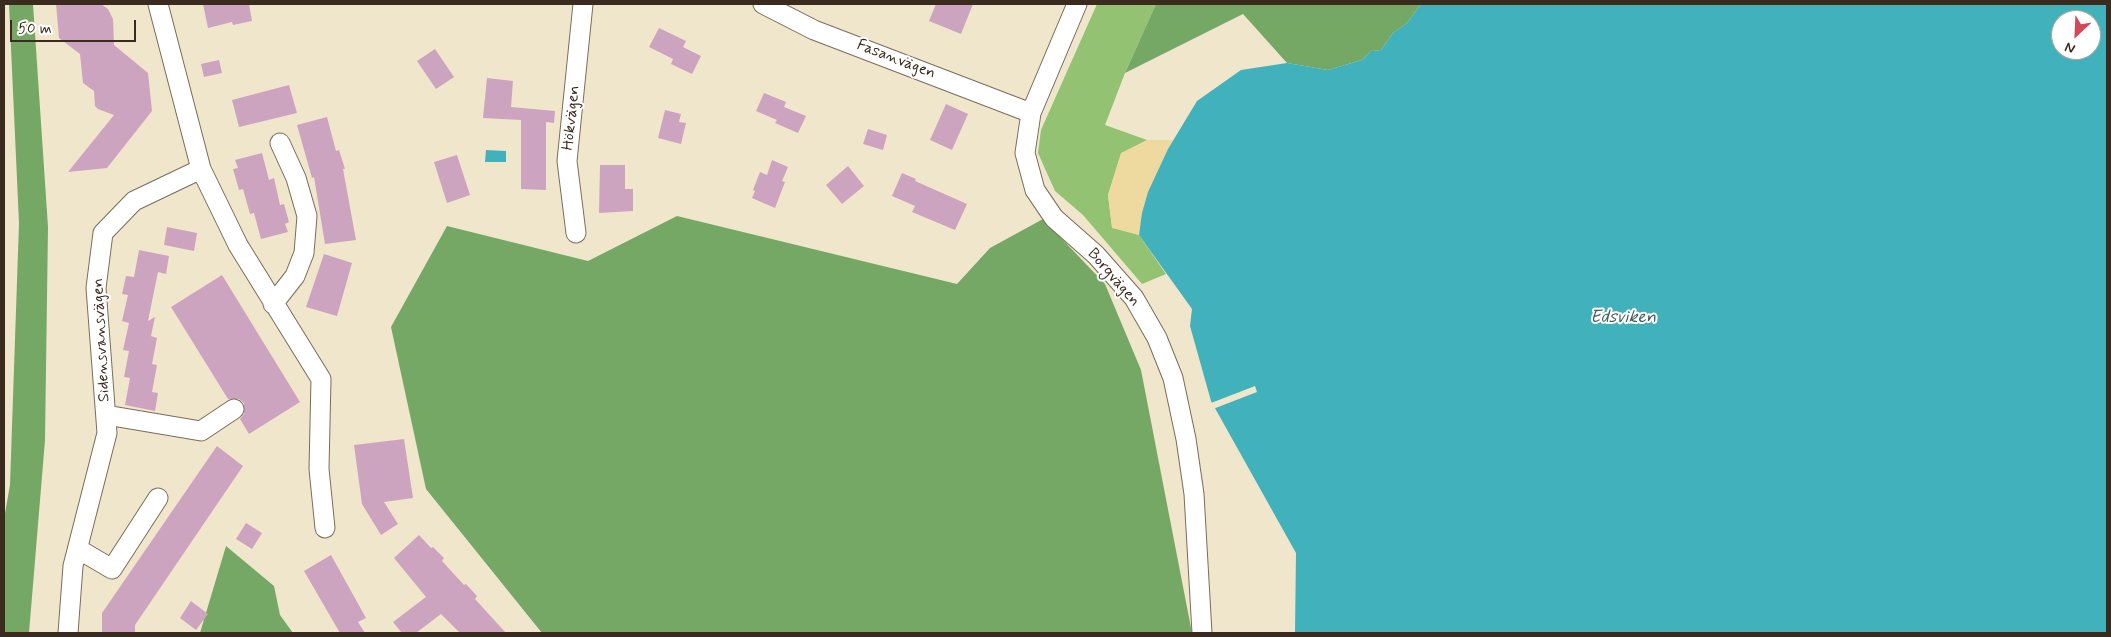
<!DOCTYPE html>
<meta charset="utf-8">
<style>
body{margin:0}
#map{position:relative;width:2111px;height:637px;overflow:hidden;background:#f0e6cc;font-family:Mynerve,sans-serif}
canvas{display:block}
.frame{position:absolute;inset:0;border:5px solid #3b2a1e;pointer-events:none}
.north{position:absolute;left:2051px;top:10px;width:50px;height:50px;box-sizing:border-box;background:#fff;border:1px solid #b1aaa5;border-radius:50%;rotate:205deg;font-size:14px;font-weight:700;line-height:20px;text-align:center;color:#3b2a1e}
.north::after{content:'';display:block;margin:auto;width:18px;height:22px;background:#d1495b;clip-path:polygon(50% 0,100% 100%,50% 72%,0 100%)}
.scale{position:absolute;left:10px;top:20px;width:126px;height:22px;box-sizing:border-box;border:2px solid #3b2a1e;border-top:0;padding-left:6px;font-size:15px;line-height:18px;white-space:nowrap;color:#3b2a1e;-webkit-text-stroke:4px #fff;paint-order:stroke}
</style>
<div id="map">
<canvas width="2111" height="637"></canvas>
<div class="frame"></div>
<div class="north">N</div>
<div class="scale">50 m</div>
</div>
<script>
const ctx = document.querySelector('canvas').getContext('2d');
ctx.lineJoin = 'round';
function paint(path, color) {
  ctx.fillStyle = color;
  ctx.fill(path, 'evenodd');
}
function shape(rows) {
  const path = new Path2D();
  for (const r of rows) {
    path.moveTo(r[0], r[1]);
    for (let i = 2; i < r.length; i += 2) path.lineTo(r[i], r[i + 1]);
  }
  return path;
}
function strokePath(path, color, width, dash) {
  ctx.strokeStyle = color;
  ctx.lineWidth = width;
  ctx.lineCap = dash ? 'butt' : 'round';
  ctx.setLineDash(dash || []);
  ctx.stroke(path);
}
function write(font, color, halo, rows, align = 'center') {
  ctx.font = font + ' Mynerve,sans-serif';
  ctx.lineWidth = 4;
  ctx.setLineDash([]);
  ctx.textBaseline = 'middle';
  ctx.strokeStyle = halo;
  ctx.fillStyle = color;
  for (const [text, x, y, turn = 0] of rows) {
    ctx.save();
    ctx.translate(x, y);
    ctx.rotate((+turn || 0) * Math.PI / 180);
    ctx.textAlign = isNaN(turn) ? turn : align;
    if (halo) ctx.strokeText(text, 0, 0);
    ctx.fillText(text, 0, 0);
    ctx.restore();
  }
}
const green = shape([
 [1097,4,1156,4,1125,73,1105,125,1147,140,1121,154,1108,195,1112,227,1139,235,1166,274,1142,284,1083,215,1055,191,1038,153,1041,130]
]);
const forest = shape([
 [9,4,33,4,48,227,45,440,29,633,4,633,4,519,10,485,19,223],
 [1156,4,1421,4,1407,23,1393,33,1381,50,1371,51,1362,60,1328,70,1287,63,1243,14,1125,73],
 [677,216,957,284,990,248,1043,219,1105,284,1141,370,1192,633,542,633,426,489,391,327,447,226,588,261],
 [226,546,274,586,280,615,293,633,200,633]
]);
const sand = shape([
 [1147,140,1173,140,1142,213,1139,235,1112,228,1108,195,1121,153]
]);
const water = shape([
 [1421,4,2107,4,2107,633,1295,633,1296,553,1211,401,1190,326,1192,309,1139,235,1142,213,1148,192,1168,149,1197,101,1241,70,1287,63,1328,70,1362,60,1371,51,1381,50,1393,33,1407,23],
 [2061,20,2091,20,2091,50,2061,50],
 [486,150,506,151,506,162,485,162]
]);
const pier = shape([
 [1255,386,1257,392,1213,409,1211,403]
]);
const building = shape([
 [56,4,101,4,108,9,113,19,114,45,148,73,152,111,107,168,68,172,114,115,98,109,95,106,94,91,83,83,80,54,59,38],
 [203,4,249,4,252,21,233,25,232,22,208,28],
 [936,4,973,4,961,34,929,21],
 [659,28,686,41,683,47,701,56,692,74,671,64,673,59,649,47],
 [435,49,454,77,436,89,417,61],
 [219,60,222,73,204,77,201,64],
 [487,78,513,81,511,107,555,111,554,123,546,122,546,190,521,189,521,120,483,118],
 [289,85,297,113,239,127,232,100],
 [764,93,786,102,784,107,806,116,798,133,775,123,777,120,756,111],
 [946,104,968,114,952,150,930,140],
 [665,110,681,114,679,122,686,123,681,144,658,138],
 [327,117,336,151,339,150,345,169,343,169,356,240,325,244,314,177,312,178,297,125],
 [868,129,887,135,883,150,863,144],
 [262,153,269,180,274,178,280,205,284,204,289,222,285,224,288,232,261,239,254,213,250,214,243,189,239,190,233,169,238,168,235,160],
 [457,155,470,195,447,203,434,162],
 [772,160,788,167,782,181,785,182,775,208,752,198,755,191,753,190,760,172,767,175],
 [600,165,625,165,625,189,633,189,633,211,599,213],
 [848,166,864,186,842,204,826,185],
 [902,173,916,179,915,181,967,204,955,230,912,212,915,206,892,196],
 [167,227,197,233,194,251,164,245],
 [139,250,169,256,166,274,158,272,148,321,155,317,151,336,157,338,152,364,157,365,152,392,158,393,155,411,125,405,130,378,124,377,129,351,123,350,129,323,122,321,128,295,122,294,126,276,134,277],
 [324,254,352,263,337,316,306,307],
 [222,275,300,402,249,434,240,419,244,414,244,403,239,399,228,399,171,307],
 [404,439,413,498,384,502,398,524,381,535,362,504,354,445],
 [217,446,243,466,135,625,135,633,102,633,102,613],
 [246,523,262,533,252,549,236,539],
 [419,535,431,548,433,547,444,558,442,561,464,585,466,584,477,596,475,599,506,633,460,633,441,614,416,633,402,633,393,622,426,597,394,558],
 [331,555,366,618,358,622,365,633,340,633,304,571],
 [191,601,208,614,196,630,180,618]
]);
const street = shape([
 [158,4,201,169,238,245,321,379,319,469,325,528],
 [763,4,814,30,1031,113],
 [1077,4,1031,113,1025,153,1035,190,1054,218,1096,255,1134,298,1157,338,1173,378,1186,439,1194,494,1202,633],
 [576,233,567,161,583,4],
 [273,304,295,276,304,253,307,216,296,178,280,143],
 [106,415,201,431,234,409],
 [78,549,112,569,158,498],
 [68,633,73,566,107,433,96,288,103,233,134,201,201,169]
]);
const streetNames = [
 ["Fasanvägen",896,60,21],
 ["Hökvägen",572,118,-84],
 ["Borgvägen",1113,278,49],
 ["Sidensvansvägen",102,340,-93]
];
const waterNames = [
 ["Edsviken",1623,318]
];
paint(green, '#92c272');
paint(forest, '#75a864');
paint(sand, '#eeda9e');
paint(water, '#41b1bb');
paint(pier, '#f0e6cc');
paint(building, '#cda4bf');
strokePath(street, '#7a6c5b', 21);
strokePath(street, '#fff', 19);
write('16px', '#3b2a1e', '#fff', streetNames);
write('italic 18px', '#3d605d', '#fff', waterNames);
</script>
